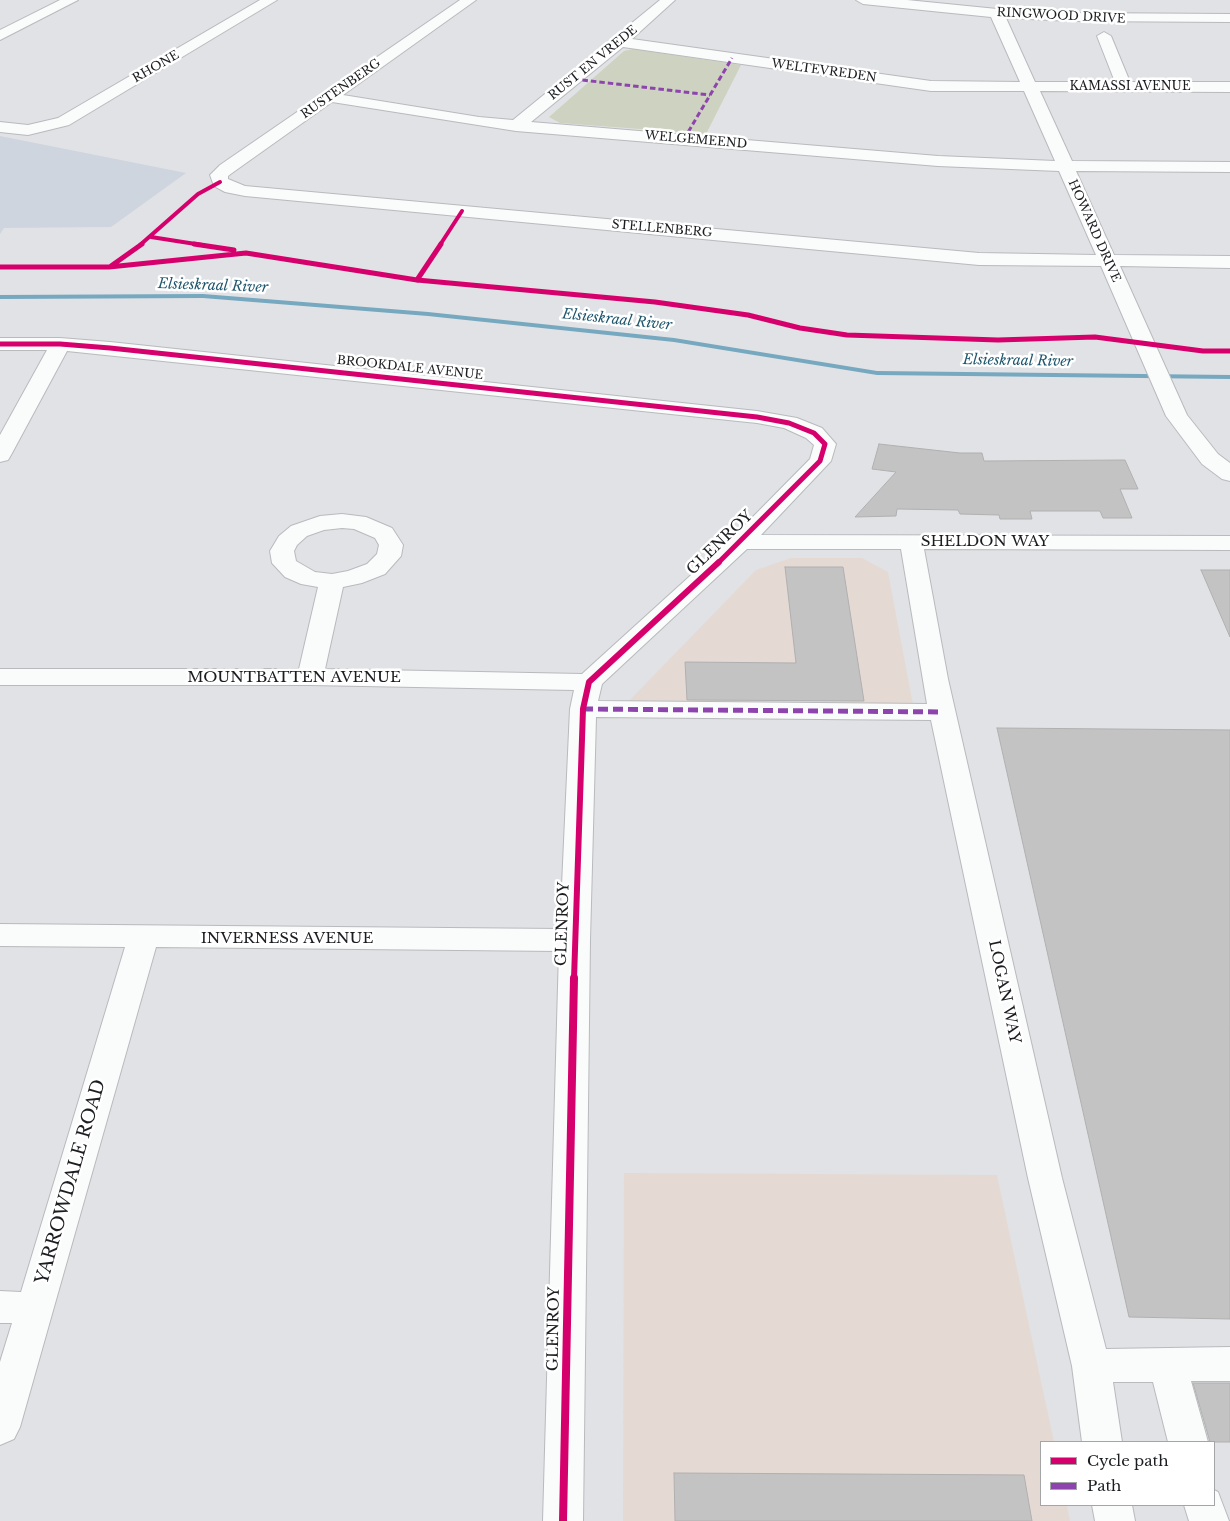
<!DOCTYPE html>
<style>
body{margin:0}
#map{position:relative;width:1230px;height:1521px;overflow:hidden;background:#e0e2e5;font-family:"Libre Baskerville",serif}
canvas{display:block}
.legend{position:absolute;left:1040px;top:1441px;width:175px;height:65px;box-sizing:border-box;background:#fff;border:1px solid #a4a5a6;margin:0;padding:6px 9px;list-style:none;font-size:15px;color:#1b1d20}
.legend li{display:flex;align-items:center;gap:10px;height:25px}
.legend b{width:25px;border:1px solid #a4a5a6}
</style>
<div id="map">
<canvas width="1230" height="1521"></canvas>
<ul class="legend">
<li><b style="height:6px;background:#d6006c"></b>Cycle path</li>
<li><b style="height:6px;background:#8e44ad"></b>Path</li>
</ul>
</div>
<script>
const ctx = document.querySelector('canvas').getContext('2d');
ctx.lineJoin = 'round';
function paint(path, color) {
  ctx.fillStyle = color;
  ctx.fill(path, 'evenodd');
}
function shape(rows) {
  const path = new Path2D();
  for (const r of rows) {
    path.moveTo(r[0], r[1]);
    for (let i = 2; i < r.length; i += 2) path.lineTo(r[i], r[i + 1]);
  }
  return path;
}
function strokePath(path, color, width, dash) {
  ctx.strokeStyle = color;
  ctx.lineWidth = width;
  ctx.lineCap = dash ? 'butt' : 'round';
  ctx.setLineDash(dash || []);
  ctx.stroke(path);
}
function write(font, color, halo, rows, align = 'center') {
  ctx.font = font + ' "Libre Baskerville",serif';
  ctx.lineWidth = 5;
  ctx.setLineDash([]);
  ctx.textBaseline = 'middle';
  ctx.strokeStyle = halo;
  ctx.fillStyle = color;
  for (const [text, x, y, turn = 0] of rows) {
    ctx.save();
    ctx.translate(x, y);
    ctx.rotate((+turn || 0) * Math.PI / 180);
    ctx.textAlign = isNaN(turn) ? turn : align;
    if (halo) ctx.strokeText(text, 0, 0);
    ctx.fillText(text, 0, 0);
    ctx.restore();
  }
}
const commercial = shape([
 [791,558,862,558,888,572,914,710,623,707,756,570],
 [624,1173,997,1175,1054,1442,1041,1442,1041,1505,1067,1505,1070,1521,623,1521]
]);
const built = shape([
 [0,136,186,173,111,227,4,228,0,234]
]);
const green = shape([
 [633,49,741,65,706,134,560,123,549,117,624,51]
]);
const stream = shape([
 [203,294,428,312,674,338,877,371,1230,375,1230,379,877,375,674,342,428,316,203,298,0,299,0,295,203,294]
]);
const building = shape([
 [879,444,960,453,982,453,984,461,1125,460,1138,489,1120,489,1132,518,1103,518,1100,511,1030,511,1032,519,1000,519,999,515,960,514,958,510,897,509,896,516,855,517,896,472,872,469,879,444],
 [785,567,843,567,864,701,687,700,685,662,796,663,785,567],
 [1201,570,1230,570,1230,637,1201,570],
 [997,728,1230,730,1230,1319,1129,1317,997,728],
 [1193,1383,1230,1383,1230,1442,1210,1442,1193,1383],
 [674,1473,1024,1475,1032,1521,675,1521,674,1473]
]);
const minor = shape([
 [60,0,78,0,0,40,0,30,60,0],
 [260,0,277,0,69,125,28,135,0,132,0,122,28,125,58,118,260,0],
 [460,0,476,0,343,95,479,117,513,120,660,0,675,0,632,39,931,81,1020,82,991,17,863,4,856,0,907,0,997,9,1075,13,1230,14,1230,22,1075,21,1006,18,1035,82,1115,82,1097,36,1104,32,1111,36,1130,82,1230,82,1230,92,1040,91,1072,161,1230,162,1230,172,1076,171,1114,255,1230,256,1230,268,1120,266,1187,415,1218,454,1230,463,1230,481,1222,479,1202,464,1166,416,1101,266,979,265,245,196,225,192,214,186,210,175,220,165,460,0],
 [623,47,931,91,1024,91,1055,161,938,156,531,122,623,47],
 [332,102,516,131,938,166,1059,171,1096,255,979,253,245,186,228,179,228,176,232,173,332,102],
 [0,338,60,338,110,342,757,411,797,418,822,428,836,444,831,461,761,535,1230,536,1230,550,924,549,948,679,1062,1178,1106,1349,1230,1347,1230,1381,1191,1381,1208,1442,1168,1442,1153,1382,1113,1382,1122,1442,1082,1442,1072,1366,1028,1178,931,720,596,717,590,940,583,1521,543,1521,559,951,156,947,20,1427,14,1439,0,1445,0,1362,12,1323,0,1323,0,1291,21,1292,125,947,0,946,0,924,560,929,570,709,574,690,310,685,0,685,0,669,299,669,318,587,301,584,285,577,272,563,270,551,279,536,291,526,320,516,342,514,366,517,392,528,403,545,401,556,385,574,362,583,343,587,325,669,582,674,733,537,810,459,814,445,806,438,784,428,757,423,67,351,11,455,8,460,0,462,0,435,47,350,0,350,0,338],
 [342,528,354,529,375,538,379,545,377,554,367,564,348,571,332,574,315,572,296,561,294,551,297,545,307,536,324,530,342,528],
 [747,549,901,549,927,704,598,701,602,684,747,549],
 [1214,1490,1218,1492,1229,1521,1189,1521,1184,1505,1214,1505,1214,1490],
 [1092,1505,1132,1505,1135,1521,1095,1521,1092,1505]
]);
const quietFar1 = shape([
 [574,79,710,95],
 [684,139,732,58]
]);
const quiet = shape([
 [583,709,943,712]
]);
const cyclewayFar3 = shape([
 [151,237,202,245],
 [140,245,198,194,220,182],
 [440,245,462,211]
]);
const cyclewayFar2 = shape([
 [194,244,234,250],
 [111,266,142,244],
 [0,267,109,267,246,253,417,280,655,302,748,315,800,328,847,335,998,340,1095,337,1203,351,1230,351],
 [417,280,441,244],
 [0,344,60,344,110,348,757,417,789,423,814,433,825,444,820,461,717,564]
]);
const cyclewayFar1 = shape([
 [574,979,583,709,589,682,719,562]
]);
const cycleway = shape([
 [563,1521,574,978]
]);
const farStreetnames = [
 ["RINGWOOD DRIVE",1061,16,3],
 ["RUST EN VREDE",593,63,-39],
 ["RHONE",156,67,-30],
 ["WELTEVREDEN",824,71,8],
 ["KAMASSI AVENUE",1130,87],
 ["RUSTENBERG",341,89,-35],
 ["WELGEMEEND",696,140,5],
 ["STELLENBERG",662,229,5],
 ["HOWARD DRIVE",1094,231,66],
 ["BROOKDALE AVENUE",410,368,6]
];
const farWaternames = [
 ["Elsieskraal River",213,286,2],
 ["Elsieskraal River",617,320,6],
 ["Elsieskraal River",1018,361,1]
];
const streetNames = [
 ["SHELDON WAY",985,542],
 ["GLENROY",720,543,-44],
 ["MOUNTBATTEN AVENUE",294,678],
 ["GLENROY",563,924,-88],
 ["INVERNESS AVENUE",287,939],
 ["LOGAN WAY",1004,992,78],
 ["GLENROY",554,1329,-89]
];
const nearStreetnames = [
 ["YARROWDALE ROAD",71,1182,-74]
];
paint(commercial, '#e4dad3');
paint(built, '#cfd5de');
paint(green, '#cdd3c0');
paint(stream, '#76a8bf');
paint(building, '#c3c3c3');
strokePath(building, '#b1b0b1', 1);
strokePath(minor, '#b9babd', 2);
paint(minor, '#fafbfb');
strokePath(quietFar1, '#8e44ad', 3, [5.5, 3]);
strokePath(quiet, '#8e44ad', 5, [10, 5]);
strokePath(cyclewayFar3, '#d6006c', 4);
strokePath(cyclewayFar2, '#d6006c', 5);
strokePath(cyclewayFar1, '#d6006c', 6);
strokePath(cycleway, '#d6006c', 8);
write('12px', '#1b1d20', '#fff', farStreetnames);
write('italic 14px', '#1f566d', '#fff', farWaternames);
write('15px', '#1b1d20', '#fff', streetNames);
write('18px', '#1b1d20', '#fff', nearStreetnames);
</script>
